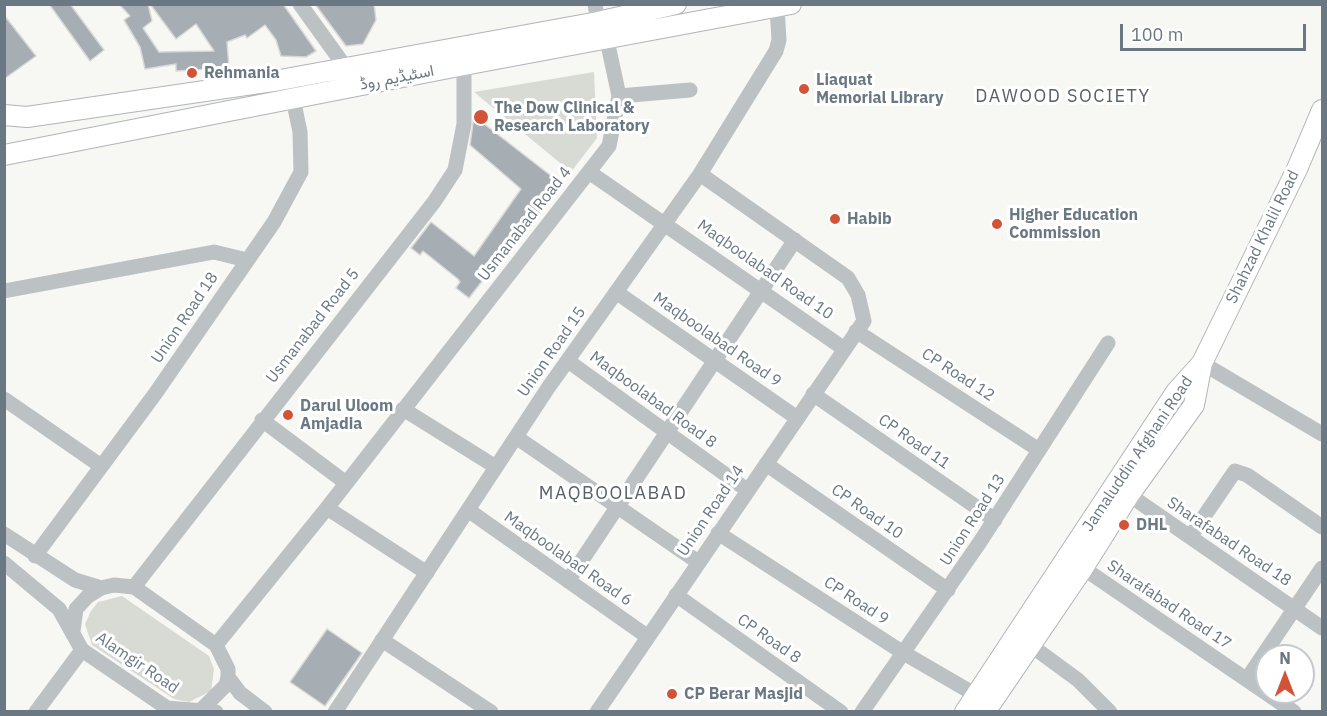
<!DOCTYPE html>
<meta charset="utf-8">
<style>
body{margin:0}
#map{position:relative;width:1327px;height:716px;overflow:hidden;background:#f7f7f4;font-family:"IBM Plex Sans",sans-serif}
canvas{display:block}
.frame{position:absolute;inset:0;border:6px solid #697882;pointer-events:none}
.north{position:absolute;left:1255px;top:644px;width:60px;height:60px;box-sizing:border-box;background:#fff;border:2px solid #c3c9cd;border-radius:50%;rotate:0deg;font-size:16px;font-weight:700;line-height:24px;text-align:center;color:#697882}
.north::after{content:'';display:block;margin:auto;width:21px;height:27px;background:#d35338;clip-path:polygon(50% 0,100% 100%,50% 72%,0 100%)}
.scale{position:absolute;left:1120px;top:24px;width:186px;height:27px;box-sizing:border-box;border:3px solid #697882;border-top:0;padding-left:8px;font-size:18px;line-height:21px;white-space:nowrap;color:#697882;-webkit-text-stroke:4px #fff;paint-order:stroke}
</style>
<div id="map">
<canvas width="1327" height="716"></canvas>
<div class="frame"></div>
<div class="north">N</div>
<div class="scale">100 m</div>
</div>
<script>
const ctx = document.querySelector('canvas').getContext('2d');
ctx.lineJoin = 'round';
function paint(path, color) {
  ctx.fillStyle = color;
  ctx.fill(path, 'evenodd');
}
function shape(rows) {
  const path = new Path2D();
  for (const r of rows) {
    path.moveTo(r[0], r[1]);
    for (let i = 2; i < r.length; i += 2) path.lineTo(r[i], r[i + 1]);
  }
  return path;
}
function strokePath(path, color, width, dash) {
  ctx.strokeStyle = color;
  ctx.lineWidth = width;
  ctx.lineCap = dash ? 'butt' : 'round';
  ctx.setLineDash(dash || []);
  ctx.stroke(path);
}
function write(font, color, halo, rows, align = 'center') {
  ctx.font = font + ' "IBM Plex Sans",Vazirmatn,sans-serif';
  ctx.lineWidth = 6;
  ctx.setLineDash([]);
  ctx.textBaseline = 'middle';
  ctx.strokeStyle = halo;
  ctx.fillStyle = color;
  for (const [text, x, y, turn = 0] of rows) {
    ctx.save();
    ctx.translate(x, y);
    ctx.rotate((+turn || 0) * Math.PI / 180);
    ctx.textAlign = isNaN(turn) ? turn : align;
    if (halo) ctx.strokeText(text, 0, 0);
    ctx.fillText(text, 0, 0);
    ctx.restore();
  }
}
const green = shape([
 [594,72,597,138,571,172,474,92],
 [122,596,209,656,214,669,211,691,189,702,174,699,92,645,85,624,91,611,98,602]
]);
const building = shape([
 [49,4,70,4,104,50,90,61,49,4],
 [119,4,148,4,152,21,143,28,159,52,214,51,196,24,176,39,150,4,283,4,316,51,306,57,281,56,276,40,265,25,247,38,245,35,227,42,229,68,176,71,176,64,145,69,140,47,124,20,130,16,119,4],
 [315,4,374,4,376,20,363,44,346,46,315,4],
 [4,15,36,56,4,79,4,15],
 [474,116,559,182,542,204,545,206,535,220,532,217,469,298,456,288,460,282,458,279,423,251,420,255,411,248,431,222,474,256,521,189,470,145,474,116],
 [327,629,362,653,325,706,290,682,327,629]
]);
const minor = shape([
 [300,4,346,68],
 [595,4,598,22],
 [619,96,690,90],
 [589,172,843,348],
 [4,291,214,252,247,260],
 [616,292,797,418],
 [856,331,1039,450],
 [568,361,747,490],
 [1202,363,1322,434],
 [813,394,995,520],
 [4,399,101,466],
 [403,409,496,467],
 [262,420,346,483],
 [516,437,698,562],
 [766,464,948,590],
 [1122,490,1322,628],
 [327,508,427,573],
 [468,510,648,637],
 [718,533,902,652,976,695],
 [4,534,75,580,101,588,114,585,134,587,216,645,228,669,228,677,240,693,265,712],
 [1190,537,1235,471,1247,475,1322,527],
 [35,556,155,394,274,222,301,172,300,132,291,89],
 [4,563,59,609,82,650,167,708,216,712],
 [1083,568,1294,712],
 [568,581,795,240],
 [134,587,434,202,455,170,464,124,464,65],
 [676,595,841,712],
 [73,631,76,609,88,596,101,588],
 [1022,639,1078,680,1110,712],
 [382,640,491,712],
 [216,645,327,508,609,146,619,96,607,40],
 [1247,679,1322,568],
 [203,708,226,685,228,677],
 [36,712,82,650],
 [335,712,548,388,700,174,776,51,779,40,777,7],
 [597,712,864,321,858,295,848,278,700,174],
 [862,712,980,542,1108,343]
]);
const major = shape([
 [4,115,27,117,280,80,598,22,676,4],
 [4,155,464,65,791,4],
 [965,712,1176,392,1202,363],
 [985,712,1083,568,1129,495,1194,405,1202,363,1297,169,1322,110]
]);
const markers = [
 [192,73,6,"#d35338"],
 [804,89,6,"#d35338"],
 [481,117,8,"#d35338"],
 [835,219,6,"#d35338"],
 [997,224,6,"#d35338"],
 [288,415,6,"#d35338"],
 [1124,525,6,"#d35338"],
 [672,694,6,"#d35338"]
];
const poiNames = [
 ["Rehmania",204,73],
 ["Liaquat",816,80],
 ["Memorial Library",816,98],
 ["The Dow Clinical &",494,108],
 ["Research Laboratory",494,126],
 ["Higher Education",1009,215],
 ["Commission",1009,233],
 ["Habib",847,219],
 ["Darul Uloom",300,406],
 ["Amjadia",300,424],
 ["DHL",1136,525],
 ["CP Berar Masjid",684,694]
];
const streetNames = [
 ["اسٹیڈیم روڈ",397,78,-11],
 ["Usmanabad Road 4",525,224,-52],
 ["Shahzad Khalil Road",1263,237,-64],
 ["Maqboolabad Road 10",765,270,35],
 ["Union Road 18",185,318,-56],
 ["Usmanabad Road 5",313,326,-52],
 ["Maqboolabad Road 9",717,340,35],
 ["Union Road 15",552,352,-55],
 ["CP Road 12",958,375,33],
 ["Maqboolabad Road 8",653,400,36],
 ["CP Road 11",914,442,35],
 ["Jamaluddin Afghani Road",1138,454,-56],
 ["Union Road 14",711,511,-56],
 ["CP Road 10",867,512,35],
 ["Union Road 13",973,520,-57],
 ["Sharafabad Road 18",1229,542,34],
 ["Maqboolabad Road 6",568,559,35],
 ["CP Road 9",856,601,33],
 ["Sharafabad Road 17",1169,605,34],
 ["CP Road 8",769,639,35],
 ["Alamgir Road",137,663,34]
];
const neighbourhoodNames = [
 ["DAWOOD SOCIETY",1063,97],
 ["MAQBOOLABAD",613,494]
];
paint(green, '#d7dbd4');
paint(building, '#a6adb3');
strokePath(building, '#d8d8d7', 1.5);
strokePath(major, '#b0b5b8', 22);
strokePath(minor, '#bcc1c4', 15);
strokePath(major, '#fff', 20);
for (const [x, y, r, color] of markers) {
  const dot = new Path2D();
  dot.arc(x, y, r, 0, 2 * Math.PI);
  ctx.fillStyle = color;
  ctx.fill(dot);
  strokePath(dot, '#fff', 2);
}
write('bold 16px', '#697882', '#fff', poiNames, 'left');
write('16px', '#697882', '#fff', streetNames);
ctx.letterSpacing = '1.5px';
write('18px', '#566168', '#fff', neighbourhoodNames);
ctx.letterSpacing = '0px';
</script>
